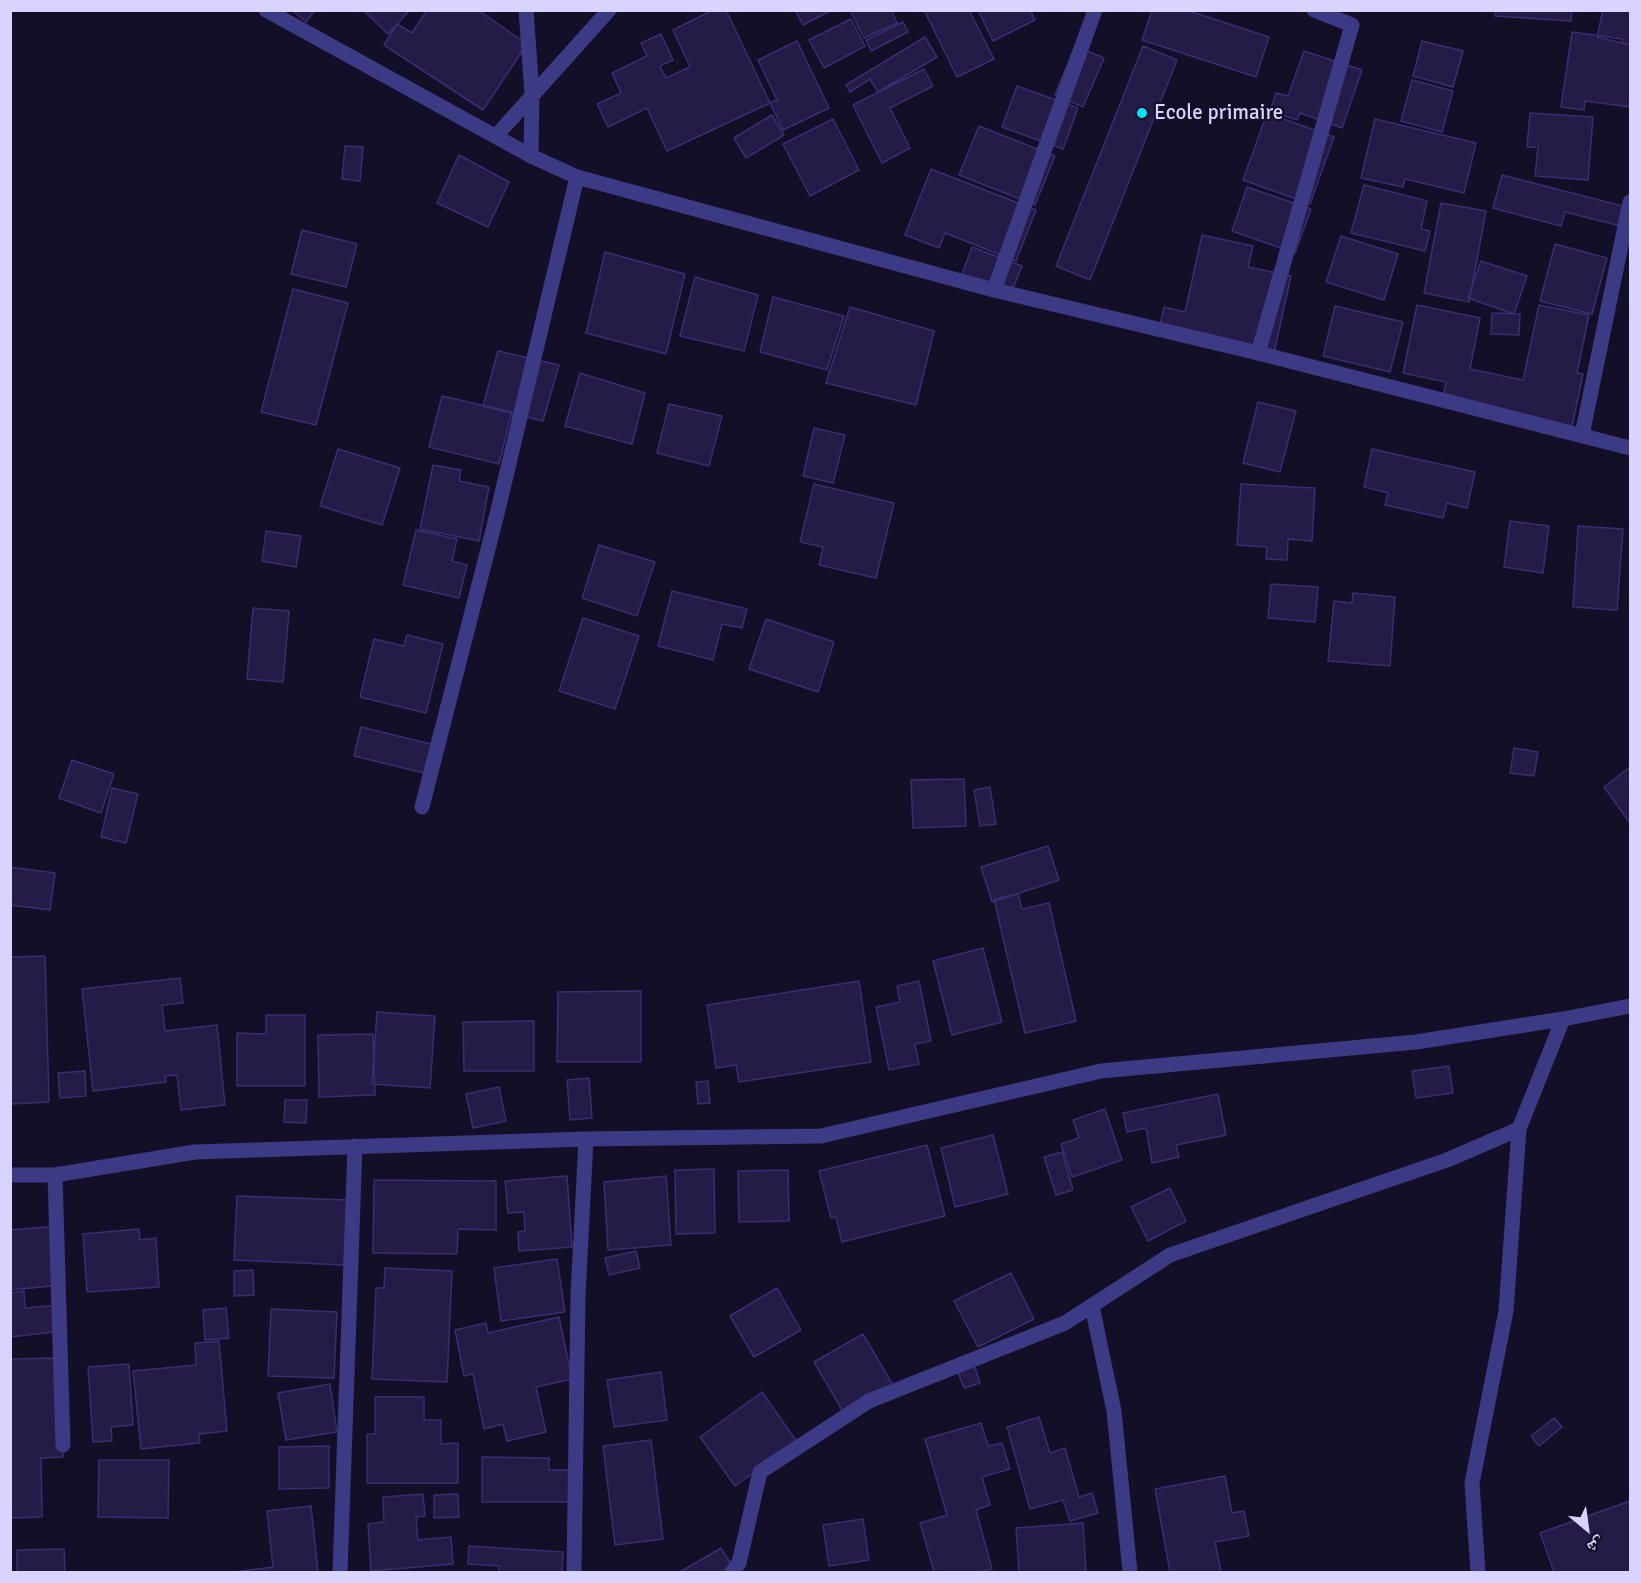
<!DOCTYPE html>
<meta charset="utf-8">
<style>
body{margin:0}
#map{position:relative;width:1641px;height:1583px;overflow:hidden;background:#130f26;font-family:Signika,"Noto Naskh Arabic",sans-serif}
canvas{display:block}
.frame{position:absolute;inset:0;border:12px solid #d9d4ff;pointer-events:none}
.north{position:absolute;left:1557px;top:1499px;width:60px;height:60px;-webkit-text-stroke:4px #130f26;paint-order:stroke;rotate:151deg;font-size:16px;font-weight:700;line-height:24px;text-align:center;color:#d9d4ff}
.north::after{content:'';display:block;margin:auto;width:21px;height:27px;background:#d9d4ff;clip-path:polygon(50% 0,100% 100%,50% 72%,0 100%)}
</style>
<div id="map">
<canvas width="1641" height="1583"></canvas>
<div class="frame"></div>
<div class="north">ش</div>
</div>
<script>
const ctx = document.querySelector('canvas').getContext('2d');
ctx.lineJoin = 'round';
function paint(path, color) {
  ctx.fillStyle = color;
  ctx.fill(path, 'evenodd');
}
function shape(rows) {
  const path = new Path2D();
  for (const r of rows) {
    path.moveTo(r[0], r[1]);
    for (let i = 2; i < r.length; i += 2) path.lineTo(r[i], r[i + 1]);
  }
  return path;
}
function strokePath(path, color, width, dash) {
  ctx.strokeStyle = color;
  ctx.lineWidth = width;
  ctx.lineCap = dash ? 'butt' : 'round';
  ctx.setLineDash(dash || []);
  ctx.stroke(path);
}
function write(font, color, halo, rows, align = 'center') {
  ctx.font = font + ' Signika,sans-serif';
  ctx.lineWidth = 4.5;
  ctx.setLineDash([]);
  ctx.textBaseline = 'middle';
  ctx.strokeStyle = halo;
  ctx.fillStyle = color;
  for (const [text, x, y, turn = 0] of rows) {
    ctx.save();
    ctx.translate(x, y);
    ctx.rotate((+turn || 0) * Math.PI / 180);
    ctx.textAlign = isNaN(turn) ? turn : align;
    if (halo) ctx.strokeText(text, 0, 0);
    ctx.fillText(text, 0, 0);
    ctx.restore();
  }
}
const building = shape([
 [292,10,315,10,306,22,292,10],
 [363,10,410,10,388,34,363,10],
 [427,10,478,10,527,44,483,110,384,45,397,24,412,33,427,10],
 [713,10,726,10,770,103,667,151,647,108,608,127,597,104,621,93,612,73,647,56,641,43,661,34,673,60,660,66,666,78,690,67,673,30,713,10],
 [795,10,832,10,803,25,795,10],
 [850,10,891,10,897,23,864,38,850,10],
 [924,10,969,10,994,59,957,77,924,10],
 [978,10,1030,10,1035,20,993,41,978,10],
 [1152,10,1186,10,1269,37,1256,77,1142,40,1152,10],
 [1495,10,1572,10,1571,21,1495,16,1495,10],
 [1603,10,1630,10,1630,45,1597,37,1603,10],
 [851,19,865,46,824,68,809,40,851,19],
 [903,22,908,32,871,51,866,40,903,22],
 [1572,32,1622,39,1622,43,1630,45,1630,107,1585,101,1584,110,1561,107,1572,32],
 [925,37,937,57,878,92,870,79,850,92,846,85,925,37],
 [797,41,829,108,783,130,770,103,777,100,758,60,797,41],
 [1422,41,1463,51,1453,87,1413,76,1422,41],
 [1075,46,1104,58,1083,107,1055,95,1075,46],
 [1143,46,1177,60,1090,280,1056,266,1143,46],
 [1304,51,1362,70,1342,128,1300,113,1297,120,1270,111,1276,93,1288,96,1304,51],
 [924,69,933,86,890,108,910,148,882,163,853,105,924,69],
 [1412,80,1453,91,1442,132,1401,121,1412,80],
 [1017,86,1078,108,1063,149,1002,127,1017,86],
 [1267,113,1334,137,1310,204,1243,180,1267,113],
 [1530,113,1593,117,1588,180,1535,176,1538,147,1527,147,1530,113],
 [772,115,784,135,746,158,734,138,772,115],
 [833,119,859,170,810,196,783,144,833,119],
 [1375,119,1476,143,1464,193,1405,179,1403,187,1361,178,1375,119],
 [979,126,1055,156,1035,205,959,175,979,126],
 [345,146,363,147,360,181,342,179,345,146],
 [459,155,509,182,488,227,437,203,459,155],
 [931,169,1036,210,1016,261,945,233,939,248,905,235,931,169],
 [1502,175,1630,208,1625,227,1565,212,1561,226,1493,208,1502,175],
 [1364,185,1427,201,1421,229,1430,231,1425,251,1351,233,1364,185],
 [1247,187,1311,209,1295,253,1232,231,1247,187],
 [1441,203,1486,211,1469,302,1424,293,1441,203],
 [302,230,357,244,346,287,291,274,302,230],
 [1202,235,1253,246,1248,267,1291,276,1273,357,1158,334,1164,307,1185,312,1202,235],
 [1341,236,1398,254,1384,300,1326,282,1341,236],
 [1555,244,1607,258,1592,314,1540,301,1555,244],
 [972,247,1022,266,1010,296,961,277,972,247],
 [605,252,685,274,666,354,586,333,605,252],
 [1481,261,1527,276,1514,314,1468,298,1481,261],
 [695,277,758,295,744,351,680,336,695,277],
 [293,289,348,303,316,425,261,412,293,289],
 [773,297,844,316,827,370,760,352,773,297],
 [1417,305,1480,318,1470,369,1523,380,1539,305,1589,315,1577,373,1583,374,1571,431,1441,405,1446,382,1403,373,1417,305],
 [1335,306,1403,322,1390,372,1323,356,1335,306],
 [850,307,934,331,916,405,826,383,850,307],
 [1492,313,1520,314,1519,335,1491,334,1492,313],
 [498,351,559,365,543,421,483,406,498,351],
 [580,373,645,393,632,444,565,426,580,373],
 [442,396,512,412,499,464,429,447,442,396],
 [1258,402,1296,411,1280,472,1243,463,1258,402],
 [669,404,722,416,709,466,657,453,669,404],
 [814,428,845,435,833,483,803,476,814,428],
 [338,449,400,468,382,525,320,506,338,449],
 [1372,449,1475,472,1467,508,1447,503,1443,518,1385,505,1388,493,1364,487,1372,449],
 [433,465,461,470,459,481,489,487,479,541,420,529,433,465],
 [814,484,894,503,876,578,819,565,823,547,800,542,814,484],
 [1241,484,1315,488,1312,541,1288,539,1287,560,1266,559,1267,547,1237,545,1241,484],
 [1510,521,1549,526,1543,573,1504,567,1510,521],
 [1578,526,1623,529,1617,610,1573,607,1578,526],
 [416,530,457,539,452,561,467,565,459,598,403,585,416,530],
 [266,531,301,536,296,567,262,561,266,531],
 [599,545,655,562,637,616,582,598,599,545],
 [1271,584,1318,587,1315,622,1268,618,1271,584],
 [672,591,747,609,742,628,722,624,713,660,658,646,672,591],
 [1353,593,1395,597,1390,666,1328,661,1334,601,1352,603,1353,593],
 [253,608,289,611,283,682,247,679,253,608],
 [583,618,639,636,615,709,559,691,583,618],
 [766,619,834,642,818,692,749,669,766,619],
 [407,635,443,644,426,713,360,697,374,639,404,646,407,635],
 [361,727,431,744,424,773,354,756,361,727],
 [1514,748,1538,752,1534,776,1510,773,1514,748],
 [72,760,114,774,101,813,59,798,72,760],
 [1630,767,1630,823,1604,787,1630,767],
 [964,779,966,826,913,828,911,780,964,779],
 [990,787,996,824,980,826,974,790,990,787],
 [112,788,138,794,126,843,101,837,112,788],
 [1048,846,1059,880,992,902,981,867,1048,846],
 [10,867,55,873,50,910,10,905,10,867],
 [1018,894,1022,909,1049,903,1076,1021,1025,1033,994,899,1018,894],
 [983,948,1002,1022,952,1035,933,961,983,948],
 [45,956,49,1102,10,1104,10,957,45,956],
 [180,978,183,1003,162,1005,165,1031,217,1025,225,1105,181,1110,177,1075,165,1076,166,1082,93,1091,82,989,180,978],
 [859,981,871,1062,739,1082,736,1065,716,1068,707,1005,859,981],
 [919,981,931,1041,915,1044,919,1064,889,1070,876,1007,900,1002,897,986,919,981],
 [641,991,641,1062,557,1062,558,992,641,991],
 [377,1012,435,1016,430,1088,372,1084,377,1012],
 [266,1015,305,1015,305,1086,237,1086,237,1033,266,1034,266,1015],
 [534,1021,534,1071,464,1071,463,1022,534,1021],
 [373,1034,375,1095,319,1097,318,1035,373,1034],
 [1449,1066,1453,1093,1416,1098,1412,1071,1449,1066],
 [85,1071,86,1096,60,1098,58,1073,85,1071],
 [589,1078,592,1118,570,1120,567,1080,589,1078],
 [708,1081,710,1103,698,1104,696,1082,708,1081],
 [499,1087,506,1121,473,1128,466,1094,499,1087],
 [1218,1094,1226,1135,1176,1145,1179,1157,1152,1163,1146,1128,1127,1132,1123,1113,1218,1094],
 [285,1100,307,1100,306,1123,284,1122,285,1100],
 [1105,1109,1122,1160,1072,1177,1061,1144,1079,1138,1073,1120,1105,1109],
 [993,1135,1008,1194,955,1207,941,1148,993,1135],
 [927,1145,945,1216,842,1242,836,1217,831,1218,819,1171,927,1145],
 [1062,1152,1073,1190,1056,1195,1044,1157,1062,1152],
 [714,1169,715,1233,676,1234,675,1170,714,1169],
 [788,1170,789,1221,739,1222,738,1171,788,1170],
 [567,1176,572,1247,519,1251,518,1232,525,1231,524,1212,508,1213,505,1181,567,1176],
 [666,1176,671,1245,608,1250,604,1182,666,1176],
 [374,1180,496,1181,496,1230,458,1229,457,1254,373,1253,374,1180],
 [1170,1188,1186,1221,1148,1241,1131,1207,1170,1188],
 [237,1196,347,1200,344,1265,234,1260,237,1196],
 [58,1226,63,1285,10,1290,10,1230,58,1226],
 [139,1229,140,1240,156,1238,159,1287,87,1292,83,1234,139,1229],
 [636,1251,640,1268,609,1275,605,1258,636,1251],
 [557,1259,565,1312,501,1321,494,1268,557,1259],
 [385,1268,452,1271,447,1382,372,1379,376,1288,384,1288,385,1268],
 [253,1270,254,1295,234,1296,234,1271,253,1270],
 [1011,1273,1034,1319,978,1347,954,1301,1011,1273],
 [777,1288,801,1330,754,1357,730,1316,777,1288],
 [24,1291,25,1308,60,1305,63,1331,10,1337,10,1293,24,1291],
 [226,1308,229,1338,205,1340,203,1310,226,1308],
 [271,1309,337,1312,334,1378,268,1376,271,1309],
 [559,1317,572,1379,536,1387,546,1432,507,1441,503,1424,484,1429,473,1374,464,1376,455,1330,486,1323,488,1333,559,1317],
 [863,1334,894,1387,845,1415,814,1362,863,1334],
 [219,1341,227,1431,199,1434,200,1443,141,1449,133,1371,196,1365,195,1343,219,1341],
 [60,1358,63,1457,41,1458,42,1517,10,1518,10,1359,60,1358],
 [129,1364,133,1425,111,1427,112,1441,93,1442,88,1367,129,1364],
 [974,1364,980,1383,964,1388,957,1370,974,1364],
 [661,1372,667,1420,614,1427,607,1380,661,1372],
 [330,1384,337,1432,286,1440,278,1393,330,1384],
 [762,1392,797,1442,735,1486,700,1437,762,1392],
 [375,1397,424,1397,424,1420,441,1420,441,1444,458,1443,458,1483,367,1483,367,1434,375,1434,375,1397],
 [1039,1417,1050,1453,1065,1448,1079,1497,1092,1493,1098,1513,1070,1521,1063,1500,1030,1509,1007,1427,1039,1417],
 [1554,1418,1562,1427,1539,1446,1531,1436,1554,1418],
 [981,1423,988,1446,1002,1443,1010,1469,982,1477,990,1505,976,1510,992,1569,980,1572,934,1572,920,1523,947,1515,925,1439,981,1423],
 [651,1440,663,1539,615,1545,603,1446,651,1440],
 [329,1446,329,1488,279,1489,279,1447,329,1446],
 [482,1457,549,1458,549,1470,569,1470,569,1502,482,1502,482,1457],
 [99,1460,169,1460,168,1518,98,1517,99,1460],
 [1225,1476,1232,1513,1244,1511,1249,1536,1215,1542,1221,1572,1170,1572,1155,1489,1225,1476],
 [423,1494,425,1516,416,1517,418,1540,451,1537,453,1564,371,1571,368,1524,384,1522,383,1497,423,1494],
 [458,1494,459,1517,434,1518,434,1495,458,1494],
 [1630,1501,1630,1572,1554,1572,1540,1533,1630,1501],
 [311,1506,318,1572,234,1572,273,1567,267,1511,311,1506],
 [863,1519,869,1560,829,1566,823,1525,863,1519],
 [1083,1523,1086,1572,1019,1572,1016,1528,1083,1523],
 [469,1546,563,1552,562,1572,499,1572,499,1566,468,1564,469,1546],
 [721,1548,736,1572,680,1572,721,1548],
 [64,1549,65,1572,17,1572,17,1550,64,1549]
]);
const service = shape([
 [266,10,531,156,577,177,994,290,1258,353,1630,448],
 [10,1175,55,1175,195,1152,586,1139,821,1136,1101,1071,1416,1042,1563,1019,1630,1006],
 [55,1175,63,1445],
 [1092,1306,1114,1411,1130,1572],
 [340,1572,355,1146],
 [574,1572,578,1295,586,1139],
 [732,1572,739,1563,760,1472,869,1401,1065,1323,1170,1255,1447,1160,1519,1129],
 [1478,1572,1472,1483,1506,1311,1519,1129,1563,1019]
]);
const minor = shape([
 [526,10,532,94,531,156],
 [496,136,609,10],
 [994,290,1095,10],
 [1258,353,1352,25,1314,10],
 [1582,435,1630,202],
 [422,807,497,514,577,177]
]);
const markers = [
 [1142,113,6,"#00e5ff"]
];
const poiNames = [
 ["Ecole primaire",1154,113]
];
paint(building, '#241b47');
strokePath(building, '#3b2d73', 1.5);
strokePath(service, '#3d3a85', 15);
strokePath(minor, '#3d3a85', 15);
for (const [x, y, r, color] of markers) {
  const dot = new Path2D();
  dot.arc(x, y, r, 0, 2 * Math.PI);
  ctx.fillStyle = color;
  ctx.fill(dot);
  strokePath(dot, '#130f26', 2);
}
write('21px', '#d9d4ff', '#130f26', poiNames, 'left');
</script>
